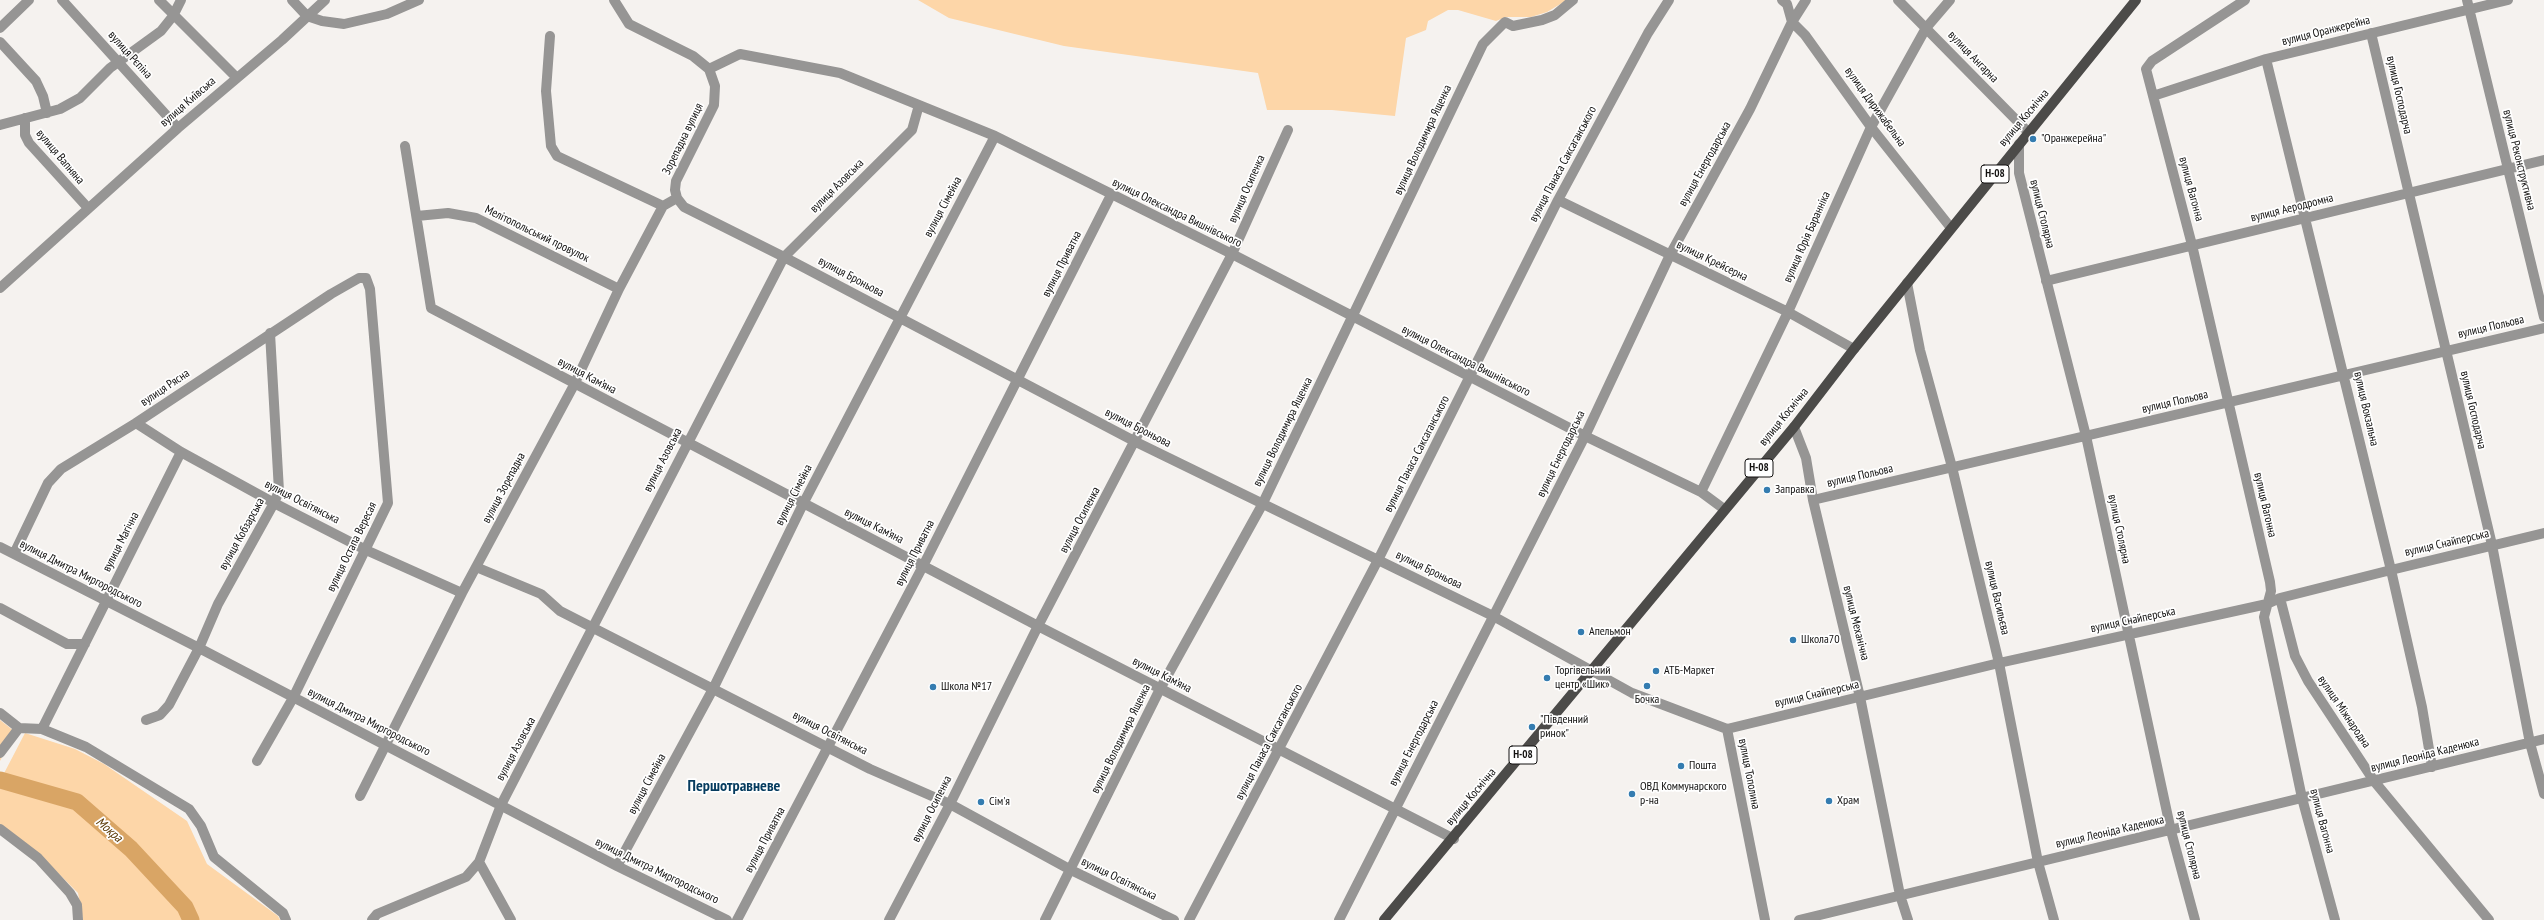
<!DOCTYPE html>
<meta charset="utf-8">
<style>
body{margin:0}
canvas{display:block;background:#f5f2ef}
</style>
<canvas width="2544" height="920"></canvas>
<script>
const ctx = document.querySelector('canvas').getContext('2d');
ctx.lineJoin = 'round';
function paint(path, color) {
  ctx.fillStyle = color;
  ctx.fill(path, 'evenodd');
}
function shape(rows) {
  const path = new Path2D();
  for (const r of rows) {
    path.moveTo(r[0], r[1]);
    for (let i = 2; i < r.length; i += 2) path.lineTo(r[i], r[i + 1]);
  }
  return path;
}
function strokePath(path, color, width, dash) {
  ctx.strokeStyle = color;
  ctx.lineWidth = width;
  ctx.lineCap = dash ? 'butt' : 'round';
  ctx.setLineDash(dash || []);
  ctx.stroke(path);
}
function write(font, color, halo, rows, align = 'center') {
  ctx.font = font + ' "PT Sans Narrow",sans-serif';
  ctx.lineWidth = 3.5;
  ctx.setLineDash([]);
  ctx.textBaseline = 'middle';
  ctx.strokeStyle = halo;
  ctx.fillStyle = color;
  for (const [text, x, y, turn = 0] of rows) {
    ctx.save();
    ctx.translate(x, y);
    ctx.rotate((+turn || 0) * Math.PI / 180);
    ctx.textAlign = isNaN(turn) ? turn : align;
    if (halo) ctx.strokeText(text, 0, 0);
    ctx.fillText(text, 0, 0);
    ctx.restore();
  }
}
const green = shape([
 [918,0,1567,0,1547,12,1531,17,1506,17,1496,21,1458,10,1448,10,1428,21,1426,30,1406,38,1395,116,1332,110,1267,110,1258,73,1064,46,949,18],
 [0,720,14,731,12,738,0,761],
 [25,733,75,749,104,764,187,821,207,864,278,916,280,920,83,920,78,893,40,855,0,826,0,781]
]);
const river = shape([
 [0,780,77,802,131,849,185,907,191,920]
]);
const minor = shape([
 [62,0,178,128],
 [159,0,236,77],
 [292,0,307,16],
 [614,0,629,24,693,56,709,69],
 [1782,0,1787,4,1792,22,1805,35,1871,127,1951,228],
 [1898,0,2029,133],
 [2245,0,2152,61,2146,69,2192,245,2270,582,2271,591,2264,617,2302,798,2335,920],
 [2467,0,2544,317],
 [307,16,322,21,344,24,387,14,419,0],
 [0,28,29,0],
 [2371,33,2492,545,2530,743,2544,794],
 [550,36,546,91,551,146,557,156,663,206],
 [0,42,36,81,43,96,47,113],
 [2266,59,2391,570,2422,707,2432,767],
 [709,69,715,86,714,105,676,181,675,190,677,198,684,207,784,257,1136,442,1493,616,1632,693,1727,729,1765,920],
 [709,69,740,54,840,73,995,136,1232,254,1585,436,1701,492,1724,509],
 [2153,96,2266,59,2508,0],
 [25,118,25,135,29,143,88,208],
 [0,125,60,109,80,98,110,68,161,31,173,16,181,0],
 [2019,144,2019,173,2086,436,2171,831,2195,920],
 [405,146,431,308,1038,626,1454,839],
 [1558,200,1788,312,1854,349],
 [417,216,448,213,476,218,619,289],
 [2046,281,2544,160],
 [1907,283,1920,350,1952,467,1999,663,2038,862,2054,920],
 [0,288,178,128,282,40,325,0],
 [136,423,181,452,274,503,366,550,462,593],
 [1794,427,1806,458,1813,500,1860,697,1900,895,1908,920],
 [1701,492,1788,312,1871,127,1926,28,1950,0],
 [1813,500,2544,328],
 [0,547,199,648,617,866,727,920],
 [14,554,48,483,61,469,136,423,331,294,359,278,366,278,370,289,388,503,293,698,257,761],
 [476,567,541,594,560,611,870,769,950,804,1071,870,1174,920],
 [2280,598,2295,656,2308,681,2374,781,2489,920],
 [0,608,67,644,85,644],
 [0,713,19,728,42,729,86,747,189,809,201,826,214,857,283,913,286,920],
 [146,720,160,715,169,705,199,648,218,604,274,503,279,491,270,333],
 [42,729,181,452],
 [1727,729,1999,663,2267,604,2280,598,2391,570,2544,533],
 [0,753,19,728],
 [360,796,462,593,574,385,619,289,663,206,677,198],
 [0,829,38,858,70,893,77,905,78,920],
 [479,862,511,920],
 [617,866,713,689,803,504,995,136],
 [372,920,377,914,466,877,479,862,501,805,784,257,912,130,919,105],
 [737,920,923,566,1111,195],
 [889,920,950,804,1038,626,1232,254,1288,130],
 [1045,920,1160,689,1262,505,1483,44,1505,22,1513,26,1542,20,1555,15,1573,0],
 [1189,920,1378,560,1558,200,1648,33,1669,0],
 [1339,920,1585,436,1670,255,1750,109,1792,22,1806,0],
 [1799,920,2544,739]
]);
const major = shape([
 [1384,920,1794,427,1854,349,2136,0]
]);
const markers = [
 [2033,139,4,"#347cb0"],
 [1767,490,4,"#347cb0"],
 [1581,632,4,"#347cb0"],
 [1793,640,4,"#347cb0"],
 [1656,671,4,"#347cb0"],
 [1547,678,4,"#347cb0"],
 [1647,686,4,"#347cb0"],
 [933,687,4,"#347cb0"],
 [1532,727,4,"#347cb0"],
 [1681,766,4,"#347cb0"],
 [1632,794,4,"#347cb0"],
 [1829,801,4,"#347cb0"],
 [981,802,4,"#347cb0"]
];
const shields = [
 [1995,174,28],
 [1759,468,28],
 [1523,755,28]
];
const shieldNames = [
 ["Н-08",1995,174],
 ["Н-08",1759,468],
 ["Н-08",1523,755]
];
const streetNames = [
 ["вулиця Оранжерейна",2326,31,-14],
 ["вулиця Рєпіна",130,55,48],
 ["вулиця Ангарна",1973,57,46],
 ["вулиця Господарча",2399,95,77],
 ["вулиця Київська",188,102,-41],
 ["вулиця Дирижабельна",1875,107,54],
 ["вулиця Космічна",2024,118,-50],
 ["Зорепадна вулиця",683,139,-64],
 ["вулиця Володимира Ященка",1423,140,-65],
 ["вулиця Вапняна",60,157,50],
 ["вулиця Реконструктивна",2519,160,76],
 ["вулиця Панаса Саксаганського",1563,164,-62],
 ["вулиця Енергодарська",1705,164,-61],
 ["вулиця Азовська",837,186,-45],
 ["вулиця Осипенка",1247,189,-66],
 ["вулиця Вагонна",2191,189,75],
 ["вулиця Сімейна",943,207,-62],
 ["вулиця Аеродромна",2292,208,-14],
 ["вулиця Олександра Вишнівського",1177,213,26],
 ["вулиця Столярна",2042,214,76],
 ["Мелітопольський провулок",537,234,26],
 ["вулиця Юрія Баранніка",1807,237,-66],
 ["вулиця Крейсерна",1712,261,26],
 ["вулиця Приватна",1062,264,-63],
 ["вулиця Броньова",851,277,28],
 ["вулиця Польова",2491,327,-13],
 ["вулиця Олександра Вишнівського",1466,361,27],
 ["вулиця Кам’яна",587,376,28],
 ["вулиця Рясна",165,388,-34],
 ["вулиця Польова",2175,402,-13],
 ["вулиця Вокзальна",2366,409,77],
 ["вулиця Господарча",2473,410,77],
 ["вулиця Космічна",1784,417,-51],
 ["вулиця Броньова",1138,428,27],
 ["вулиця Володимира Ященка",1283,432,-64],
 ["вулиця Панаса Саксаганського",1417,454,-63],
 ["вулиця Енергодарська",1561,454,-64],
 ["вулиця Азовська",663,460,-63],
 ["вулиця Польова",1860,476,-13],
 ["вулиця Зорепадна",504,488,-62],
 ["вулиця Сімейна",794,495,-63],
 ["вулиця Освітянська",302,502,27],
 ["вулиця Вагонна",2265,505,77],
 ["вулиця Осипенка",1080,520,-62],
 ["вулиця Кам’яна",874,526,27],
 ["вулиця Столярна",2119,529,78],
 ["вулиця Кобзарська",242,534,-61],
 ["вулиця Магічна",121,542,-63],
 ["вулиця Снайперська",2447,543,-13],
 ["вулиця Остапа Вересая",352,547,-64],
 ["вулиця Приватна",915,553,-63],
 ["вулиця Броньова",1429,570,26],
 ["вулиця Дмитра Миргородського",81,574,27],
 ["вулиця Васильєва",1997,598,77],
 ["вулиця Снайперська",2133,620,-12],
 ["вулиця Механічна",1856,623,76],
 ["вулиця Кам’яна",1162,675,27],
 ["вулиця Снайперська",1817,694,-13],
 ["вулиця Міжнародна",2344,712,56],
 ["вулиця Дмитра Миргородського",369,722,27],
 ["вулиця Освітянська",830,733,27],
 ["вулиця Володимира Ященка",1121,739,-64],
 ["вулиця Панаса Саксаганського",1269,742,-62],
 ["вулиця Енергодарська",1414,743,-63],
 ["вулиця Азовська",516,749,-62],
 ["вулиця Леоніда Каденюка",2425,755,-14],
 ["вулиця Тополина",1749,774,79],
 ["вулиця Сімейна",647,784,-62],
 ["вулиця Космічна",1471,797,-50],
 ["вулиця Осипенка",932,809,-63],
 ["вулиця Вагонна",2322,821,75],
 ["вулиця Леоніда Каденюка",2110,832,-13],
 ["вулиця Приватна",765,840,-62],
 ["вулиця Столярна",2189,845,76],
 ["вулиця Дмитра Миргородського",657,871,26],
 ["вулиця Освітянська",1119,879,26]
];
const poiNames = [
 ["\"Оранжерейна\"",2041,139],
 ["Заправка",1775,490],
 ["Апельмон",1589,632],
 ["Школа70",1801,640],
 ["Торгівельний",1555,671],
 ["центр «Шик»",1555,685],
 ["АТБ-Маркет",1664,671],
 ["Школа №17",941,687],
 ["Бочка",1647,700,"center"],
 ["\"Південний",1540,720],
 ["ринок\"",1540,734],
 ["Пошта",1689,766],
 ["ОВД Коммунарского",1640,787],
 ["р-на",1640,801],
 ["Храм",1837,801],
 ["Сім'я",989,802]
];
const waterNames = [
 ["Мокра",109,830,41]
];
const districtNames = [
 ["Першотравневе",734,786]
];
paint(green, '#fdd6a8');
strokePath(river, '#d9a565', 17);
strokePath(minor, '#969594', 10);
strokePath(major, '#4c4b49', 10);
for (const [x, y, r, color] of markers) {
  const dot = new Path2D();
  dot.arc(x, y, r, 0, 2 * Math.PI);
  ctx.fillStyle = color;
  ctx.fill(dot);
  strokePath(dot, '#fff', 1.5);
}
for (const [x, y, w] of shields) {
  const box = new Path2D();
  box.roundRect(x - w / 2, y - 9, w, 18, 3);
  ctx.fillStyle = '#fff';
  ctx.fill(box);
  strokePath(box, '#121110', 1);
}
write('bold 11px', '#121110', null, shieldNames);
write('12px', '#121110', '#fff', streetNames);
write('12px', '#121110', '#fff', poiNames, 'left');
write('italic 13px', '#573500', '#fff', waterNames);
write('bold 16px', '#063c5f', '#fff', districtNames);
</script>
